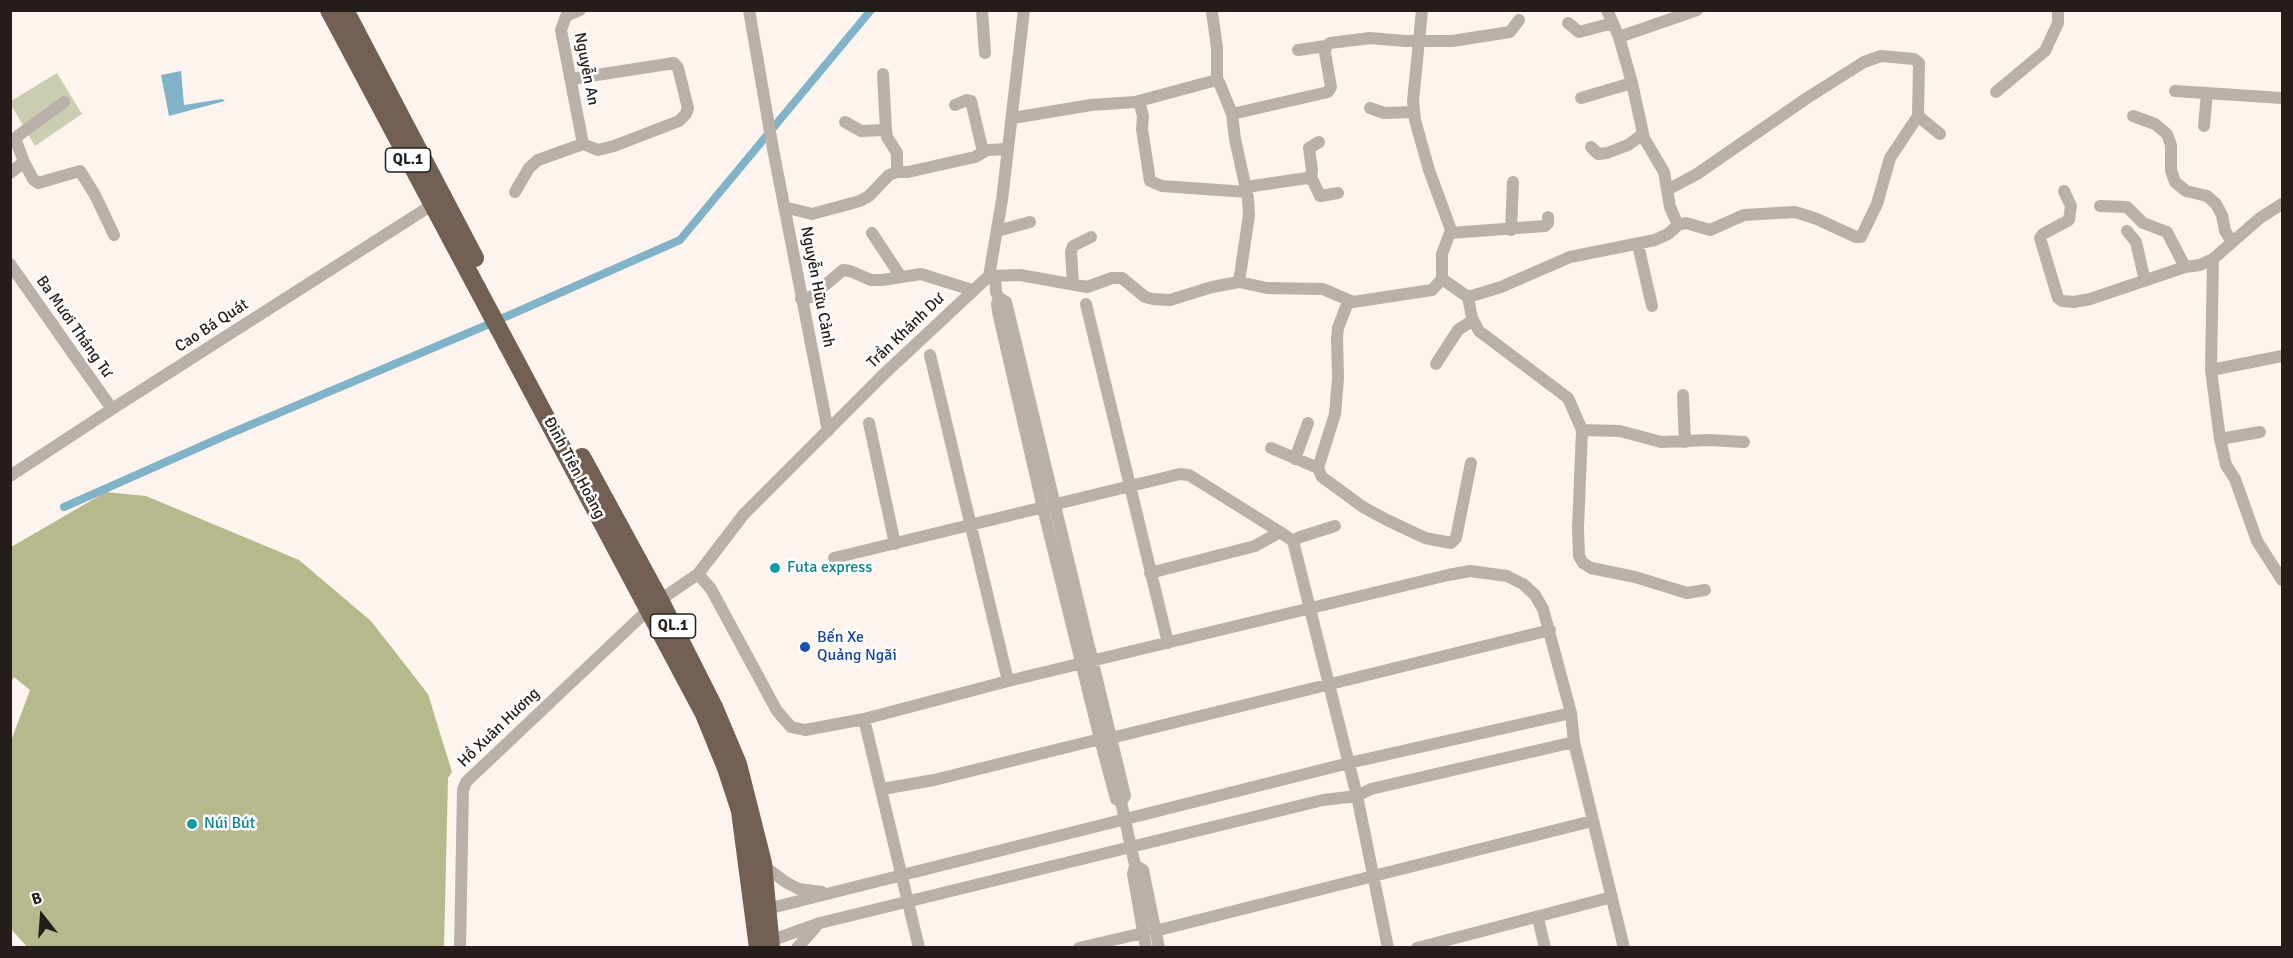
<!DOCTYPE html>
<meta charset="utf-8">
<style>
body{margin:0}
#map{position:relative;width:2293px;height:958px;overflow:hidden;background:#fdf4ef;font-family:Signika,sans-serif}
canvas{display:block}
.frame{position:absolute;inset:0;border:12px solid #251d1a;pointer-events:none}
.north{position:absolute;left:12px;top:886px;width:60px;height:60px;-webkit-text-stroke:4px #fff;paint-order:stroke;rotate:343deg;font-size:16px;font-weight:700;line-height:24px;text-align:center;color:#251d1a}
.north::after{content:'';display:block;margin:auto;width:21px;height:27px;background:#251d1a;clip-path:polygon(50% 0,100% 100%,50% 72%,0 100%)}
</style>
<div id="map">
<canvas width="2293" height="958"></canvas>
<div class="frame"></div>
<div class="north">B</div>
</div>
<script>
const ctx = document.querySelector('canvas').getContext('2d');
ctx.lineJoin = 'round';
function paint(path, color) {
  ctx.fillStyle = color;
  ctx.fill(path, 'evenodd');
}
function shape(rows) {
  const path = new Path2D();
  for (const r of rows) {
    path.moveTo(r[0], r[1]);
    for (let i = 2; i < r.length; i += 2) path.lineTo(r[i], r[i + 1]);
  }
  return path;
}
function strokePath(path, color, width, dash) {
  ctx.strokeStyle = color;
  ctx.lineWidth = width;
  ctx.lineCap = dash ? 'butt' : 'round';
  ctx.setLineDash(dash || []);
  ctx.stroke(path);
}
function write(font, color, halo, rows, align = 'center') {
  ctx.font = font + ' Signika,sans-serif';
  ctx.lineWidth = 5;
  ctx.setLineDash([]);
  ctx.textBaseline = 'middle';
  ctx.strokeStyle = halo;
  ctx.fillStyle = color;
  for (const [text, x, y, turn = 0] of rows) {
    ctx.save();
    ctx.translate(x, y);
    ctx.rotate((+turn || 0) * Math.PI / 180);
    ctx.textAlign = isNaN(turn) ? turn : align;
    if (halo) ctx.strokeText(text, 0, 0);
    ctx.fillText(text, 0, 0);
    ctx.restore();
  }
}
const green = shape([
 [57,73,82,114,35,146,11,105,11,101]
]);
const forest = shape([
 [106,492,146,496,299,560,371,621,428,694,452,772,448,778,444,947,28,948,11,929,11,741,30,690,14,677,11,682,11,547]
]);
const water = shape([
 [181,71,184,105,222,99,225,101,169,116,161,75]
]);
const canal = shape([
 [64,507,229,434,487,325,680,240,871,10]
]);
const minor = shape([
 [580,10,566,16,561,30,583,144],
 [749,10,773,149,828,431],
 [982,10,985,53],
 [1212,12,1217,48,1217,82],
 [1568,23,1579,32,1613,23],
 [1619,37,1697,10],
 [1298,50,1326,46],
 [883,74,886,130,887,137,897,153,897,172],
 [2175,91,2282,98],
 [1996,92,2045,51,2058,23,2058,10],
 [1581,98,1632,83],
 [1139,101,1143,116,1142,129,1150,181,1162,186,1247,192],
 [955,105,967,100,971,101,983,152],
 [1370,108,1384,113,1414,112],
 [1232,114,1328,92,1331,87,1325,53,1326,46,1330,43,1370,38,1405,41,1452,41,1510,32,1519,20],
 [1918,116,1940,134],
 [2133,116,2155,124,2167,134,2171,145,2171,170,2175,182,2186,191,2207,196,2216,204,2222,215,2225,231,2232,242],
 [1013,118,1091,105,1135,102,1213,81,1219,82,1232,114,1235,139,1248,198,1249,215,1239,282],
 [845,122,861,131,886,130],
 [2204,126,2207,93],
 [1591,147,1598,154,1607,153,1628,145,1643,134],
 [24,162,33,179,38,183,80,171,95,195,114,235],
 [10,173,24,162,15,138,64,102],
 [1311,179,1312,170,1309,148,1319,142],
 [1246,187,1307,178,1313,181,1320,196,1338,193],
 [1667,190,1697,174,1807,98,1864,62,1881,56,1914,59,1919,63,1918,116,1890,158,1877,204,1861,237,1856,237,1817,219,1795,212,1744,215,1710,230,1686,223,1678,225],
 [2064,191,2071,206,2069,220,2043,234,2040,238,2058,298,2062,301,2074,302,2090,299,2185,267,2200,265,2213,259],
 [515,192,529,168,538,160,583,144,598,150,614,146,679,121,686,114,688,108,678,68,674,63,571,79],
 [2282,204,2260,218,2213,259,2211,370,2220,439,2226,465,2235,479,2257,541,2282,580],
 [2100,206,2127,207,2143,223,2167,232,2185,267],
 [784,207,812,214,860,201,869,196,889,175,897,172,908,172,975,157,987,150,1008,149],
 [1511,230,1513,182],
 [997,231,1030,222],
 [2127,231,2136,242,2145,281],
 [872,233,901,277],
 [1450,233,1545,226,1548,223,1548,217],
 [1638,245,1652,306],
 [10,264,112,409],
 [989,276,1020,275,1087,287,1112,278,1122,278,1145,297,1153,299,1170,300,1212,287,1239,282,1267,288,1323,289,1353,302,1432,290,1442,279,1442,254,1451,230,1429,170,1415,120,1413,101,1422,10],
 [995,276,996,292,999,298,1006,302,1125,796,1121,802,1135,865,1133,874,1146,948],
 [1442,279,1468,297,1472,318,1479,331,1568,398,1582,430,1578,528,1579,556,1583,563,1591,568,1635,577,1687,593,1705,590],
 [1073,284,1071,252,1073,246,1091,237],
 [1468,297,1501,287,1570,257,1655,240,1668,234,1678,225,1670,207,1664,172,1644,138,1632,83,1619,37,1607,10],
 [999,298,997,304,998,312,1043,508,1100,739,1116,799,1121,802],
 [801,299,811,297,843,270,850,271,871,280,882,280,921,274,972,290],
 [1086,304,1168,643],
 [930,355,1008,681],
 [1436,364,1458,330,1473,320],
 [2211,370,2282,356],
 [1683,395,1685,442],
 [869,423,895,544],
 [1582,430,1620,431,1661,442,1709,440,1744,442],
 [2220,439,2260,432],
 [1271,448,1318,468,1322,477,1363,507,1385,519,1425,538,1451,543,1456,538,1471,463],
 [1295,459,1308,423],
 [1318,468,1335,414,1338,379,1337,338,1338,328,1348,302],
 [10,476,112,409,432,205],
 [1293,541,1300,537,1335,526],
 [834,558,1180,474,1189,475,1280,532,1293,541,1357,796,1388,948],
 [1150,573,1255,546,1280,532],
 [698,574,711,589,777,711,791,727,805,730,864,719,1008,681,1448,575,1470,571,1507,576,1523,584,1535,595,1543,609,1571,713,1574,742,1624,948],
 [660,600,698,574,744,514,884,374,989,276,1002,200,1024,10],
 [864,719,919,948],
 [1111,738,1550,630],
 [882,789,934,780,1100,739],
 [764,860,768,869,787,883,799,889,822,892],
 [1135,865,1143,870,1159,948],
 [767,909,1349,763,1571,713],
 [1538,918,1545,948],
 [1155,931,1592,821],
 [770,941,820,923,1323,800,1357,796,1371,789,1574,742],
 [460,948,463,790,466,782,649,609],
 [797,948,815,928],
 [1079,948,1143,933],
 [1417,948,1612,897]
]);
const highway = shape([
 [329,10,704,714,726,768,740,811,758,948],
 [345,10,475,258],
 [582,457,660,600,714,707,738,764,763,863,771,948]
]);
const markers = [
 [775,568,6,"#0f9aa8"],
 [805,647,6,"#1a4fb4"],
 [192,824,6,"#0f9aa8"]
];
const shields = [
 [408,160,45],
 [673,626,45]
];
const shieldNames = [
 ["QL.1",408,160],
 ["QL.1",673,626]
];
const streetNames = [
 ["Nguyễn An",586,69,79],
 ["Nguyễn Hữu Cảnh",817,287,79],
 ["Cao Bá Quát",212,326,-33],
 ["Ba Mươi Tháng Tư",74,327,55],
 ["Trần Khánh Dư",906,331,-44],
 ["Đinh Tiên Hoàng",574,468,62],
 ["Hồ Xuân Hương",499,728,-44]
];
const cultureNames = [
 ["Futa express",787,568],
 ["Núi Bút",204,824]
];
const transitNames = [
 ["Bến Xe",817,638],
 ["Quảng Ngãi",817,656]
];
paint(green, '#cacdaf');
paint(forest, '#b5b98c');
paint(water, '#80b3c7');
strokePath(canal, '#80b3c7', 8);
strokePath(minor, '#b9b0aa', 12);
strokePath(highway, '#736055', 18);
for (const [x, y, r, color] of markers) {
  const dot = new Path2D();
  dot.arc(x, y, r, 0, 2 * Math.PI);
  ctx.fillStyle = color;
  ctx.fill(dot);
  strokePath(dot, '#fff', 2);
}
for (const [x, y, w] of shields) {
  const box = new Path2D();
  box.roundRect(x - w / 2, y - 12, w, 24, 4.5);
  ctx.fillStyle = '#fff';
  ctx.fill(box);
  strokePath(box, '#251d1a', 1.5);
}
write('bold 15px', '#251d1a', null, shieldNames);
write('16px', '#251d1a', '#fff', streetNames);
write('16px', '#0d838f', '#fff', cultureNames, 'left');
write('16px', '#164399', '#fff', transitNames, 'left');
</script>
